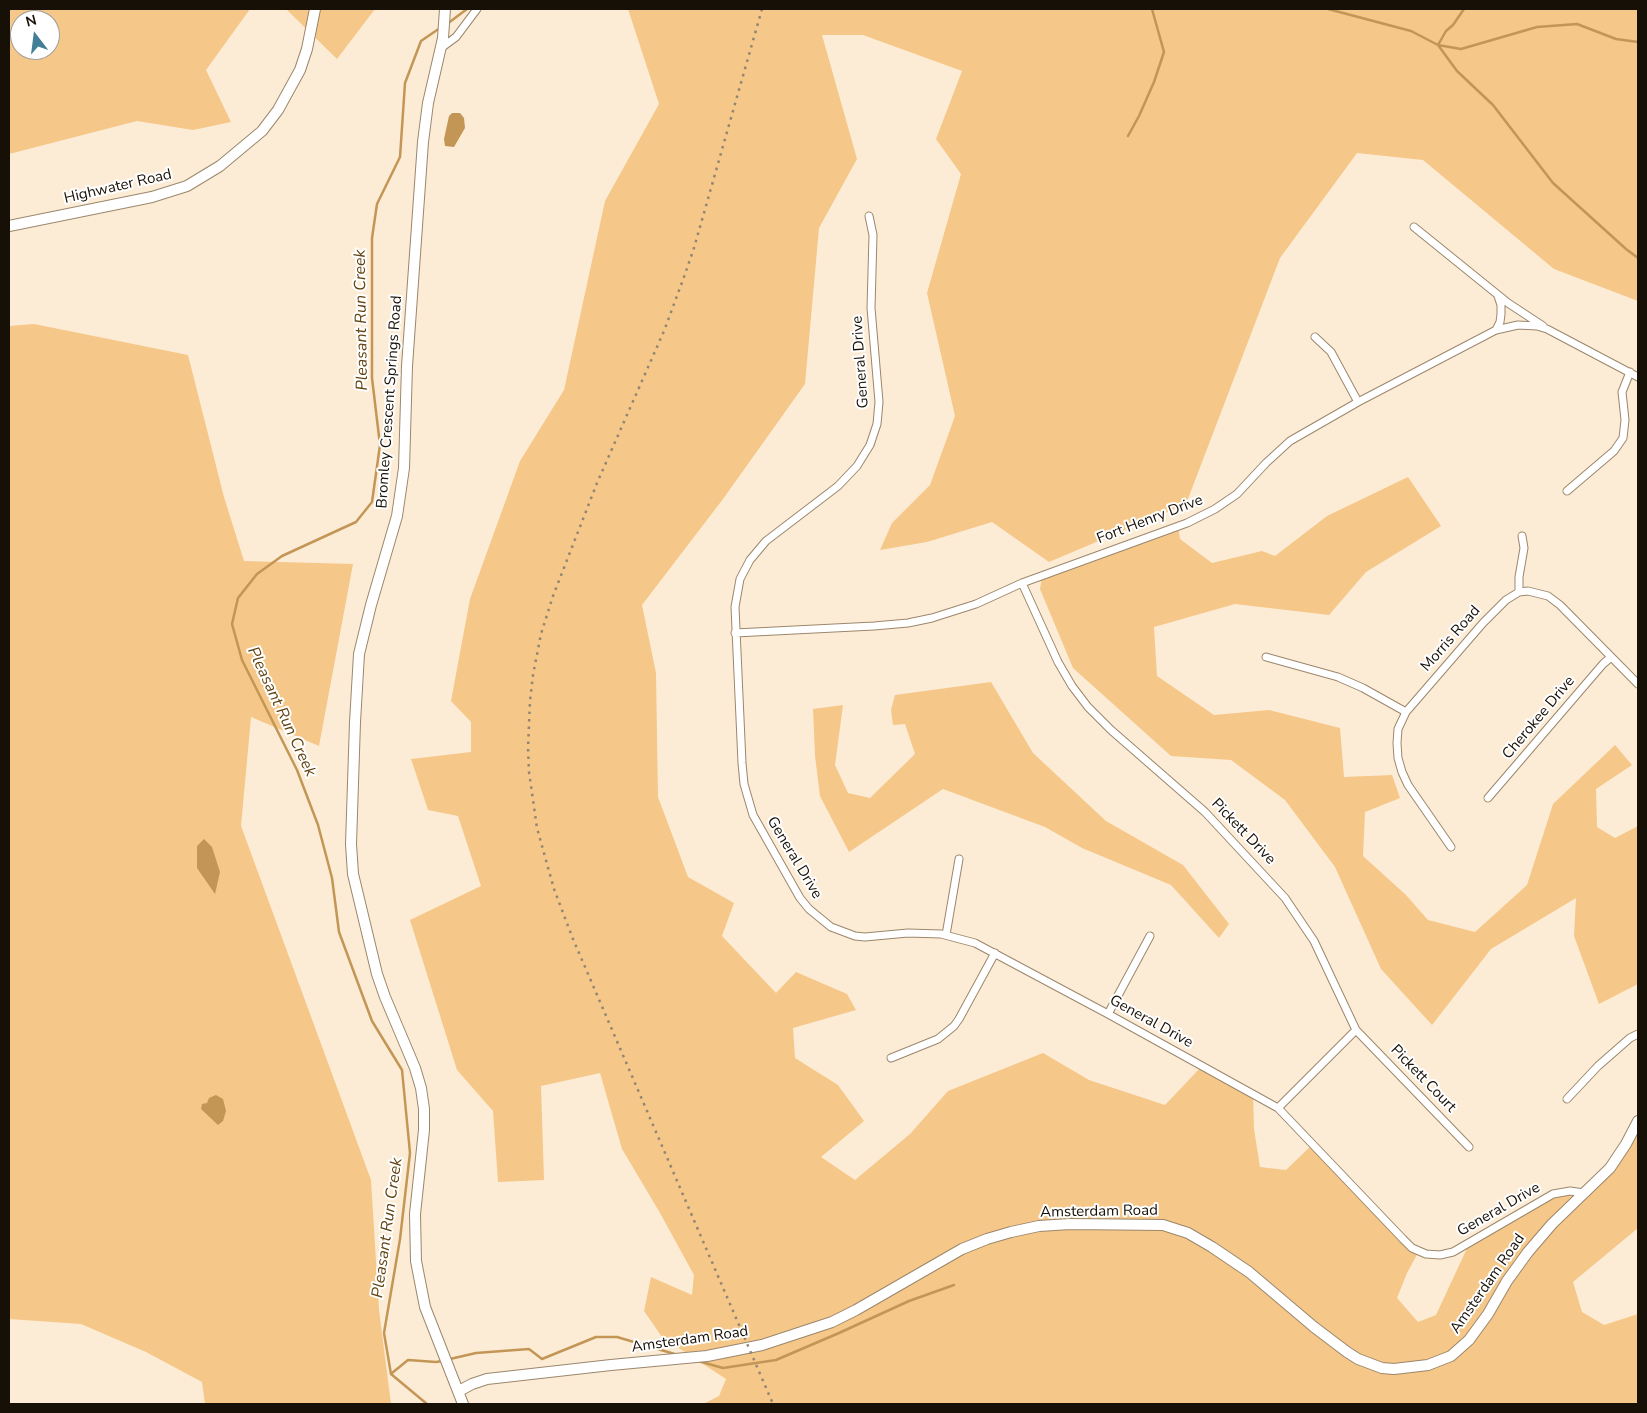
<!DOCTYPE html>
<style>
body{margin:0}
#map{position:relative;width:1647px;height:1413px;overflow:hidden;background:#fdecd5;font-family:"Nunito Sans",sans-serif}
canvas{display:block}
.frame{position:absolute;inset:0;border:10px solid #171006;pointer-events:none}
.north{position:absolute;left:10px;top:10px;width:50px;height:50px;box-sizing:border-box;background:#fff;border:1px solid #a29f9b;border-radius:50%;rotate:345deg;font-size:14px;font-weight:700;line-height:20px;text-align:center;color:#171006}
.north::after{content:'';display:block;margin:auto;width:18px;height:22px;background:#427f96;clip-path:polygon(50% 0,100% 100%,50% 72%,0 100%)}
</style>
<div id="map">
<canvas width="1647" height="1413"></canvas>
<div class="frame"></div>
<div class="north">N</div>
</div>
<script>
const ctx = document.querySelector('canvas').getContext('2d');
ctx.lineJoin = 'round';
function paint(path, color) {
  ctx.fillStyle = color;
  ctx.fill(path, 'evenodd');
}
function shape(rows) {
  const path = new Path2D();
  for (const r of rows) {
    path.moveTo(r[0], r[1]);
    for (let i = 2; i < r.length; i += 2) path.lineTo(r[i], r[i + 1]);
  }
  return path;
}
function strokePath(path, color, width, dash) {
  ctx.strokeStyle = color;
  ctx.lineWidth = width;
  ctx.lineCap = dash ? 'butt' : 'round';
  ctx.setLineDash(dash || []);
  ctx.stroke(path);
}
function write(font, color, halo, rows, align = 'center') {
  ctx.font = font + ' "Nunito Sans",sans-serif';
  ctx.lineWidth = 4;
  ctx.setLineDash([]);
  ctx.textBaseline = 'middle';
  ctx.strokeStyle = halo;
  ctx.fillStyle = color;
  for (const [text, x, y, turn = 0] of rows) {
    ctx.save();
    ctx.translate(x, y);
    ctx.rotate((+turn || 0) * Math.PI / 180);
    ctx.textAlign = isNaN(turn) ? turn : align;
    if (halo) ctx.strokeText(text, 0, 0);
    ctx.fillText(text, 0, 0);
    ctx.restore();
  }
}
const green = shape([
 [9,9,250,9,206,70,231,122,193,130,137,121,9,154],
 [20,20,50,20,50,50,20,50],
 [286,9,375,9,337,59],
 [628,9,1638,9,1638,301,1554,269,1423,160,1357,153,1280,258,1186,504,1049,562,992,522,927,542,880,550,892,523,930,485,955,416,927,293,961,174,936,139,962,71,863,35,822,35,857,159,819,228,805,384,723,499,642,605,656,673,658,797,688,877,734,903,722,936,776,993,796,972,847,994,856,1010,793,1028,795,1058,838,1085,864,1121,821,1157,855,1180,910,1134,948,1091,1043,1053,1089,1080,1165,1105,1202,1066,1253,1094,1254,1129,1260,1167,1286,1170,1313,1144,1419,1251,1407,1273,1397,1298,1418,1322,1436,1315,1469,1244,1553,1194,1584,1193,1600,1178,1638,1121,1638,1228,1573,1282,1582,1312,1604,1325,1638,1314,1638,1404,703,1404,719,1396,726,1379,662,1337,644,1311,651,1277,692,1295,694,1275,660,1213,622,1149,600,1073,541,1086,544,1180,498,1182,493,1111,457,1070,410,920,481,886,458,816,428,810,411,759,471,752,471,722,451,701,470,599,520,461,564,390,605,201,659,104],
 [34,324,188,355,224,497,244,561,353,564,319,746,251,717,241,826,371,1180,379,1310,391,1404,205,1404,202,1382,146,1352,81,1324,9,1319,9,326],
 [1408,477,1441,526,1366,572,1329,615,1235,604,1154,627,1157,676,1214,715,1269,710,1340,728,1344,777,1392,775,1400,798,1365,812,1363,856,1406,895,1428,920,1475,932,1527,885,1553,804,1615,745,1632,765,1596,789,1597,827,1615,838,1638,826,1638,984,1599,1004,1574,936,1576,898,1491,949,1432,1025,1381,969,1335,867,1285,800,1231,760,1171,756,1073,668,1040,589,1042,576,1178,526,1180,539,1212,563,1262,551,1275,556,1327,516],
 [991,682,1033,753,1106,821,1183,865,1229,924,1219,938,1171,885,1082,848,1045,827,943,789,849,852,820,796,815,756,813,709,843,705,835,765,848,793,870,798,915,754,905,724,893,725,891,710,895,695]
]);
const water = shape([
 [452,113,460,113,464,118,465,128,454,147,445,146,444,139,449,116],
 [204,839,212,847,220,872,215,894,197,868,197,846],
 [216,1095,223,1099,226,1111,223,1121,218,1125,201,1109,202,1104,207,1103,209,1098]
]);
const stream = shape([
 [1328,9,1411,31,1438,45,1461,49,1537,27,1577,24,1616,39,1638,42],
 [1464,9,1453,25,1446,31,1438,45,1457,71,1493,105,1553,183,1626,249,1638,258],
 [447,24,467,9],
 [1128,136,1139,116,1154,82,1164,52,1152,9],
 [450,1359,476,1353,529,1349,542,1359,596,1337,617,1337,678,1355],
 [698,1361,723,1368,776,1360,839,1333,909,1301,954,1285],
 [392,1373,408,1360,436,1362,442,1361],
 [427,1404,391,1374,384,1333,400,1239,410,1153,402,1070,372,1021,339,932,332,878,318,825,297,770,242,660,232,624,238,598,257,574,282,556,356,522,372,502,380,445,372,378,372,238,377,204,400,157,405,83,421,41,440,28]
]);
const street = shape([
 [441,48,456,37,477,9],
 [869,216,873,235,871,308,879,402,877,424,870,445,857,466,838,486,766,541,750,560,740,579,735,607,742,763,744,784,753,815,800,898,809,909,831,927,855,936,865,937,908,933,941,934,975,943,1108,1014,1278,1108,1403,1239,1412,1248,1426,1254,1440,1255,1453,1252,1553,1194,1570,1191,1584,1193],
 [1414,227,1508,303,1543,326],
 [1496,330,1500,322,1501,314,1501,305,1498,296],
 [1315,337,1331,352,1358,402],
 [1567,491,1614,451,1623,438,1625,420,1622,392,1630,372],
 [1022,583,1058,662,1072,686,1088,707,1111,730,1205,812,1285,898,1314,941,1356,1030,1469,1147],
 [1519,592,1519,577,1524,548,1522,536],
 [735,633,874,626,908,623,932,618,976,604,1022,583,1187,523,1215,509,1237,494,1266,463,1290,441,1358,402,1496,330,1518,325,1537,326,1547,329,1638,377],
 [1266,657,1338,677,1363,688,1406,712],
 [1488,798,1603,664,1611,657],
 [1451,847,1408,785,1402,772,1398,758,1397,743,1398,729,1406,712,1483,623,1506,600,1519,592,1528,591,1548,596,1560,605,1638,684],
 [946,935,959,859],
 [1108,1014,1150,936],
 [891,1058,938,1039,954,1026,959,1019,995,953],
 [1567,1099,1598,1066,1630,1038,1638,1034],
 [1278,1108,1356,1030]
]);
const secondary = shape([
 [445,9,443,38,428,103,423,142,407,366,404,468,397,516,371,605,359,654,355,722,351,844,353,874,377,974,385,997,415,1068,421,1088,424,1109,424,1130,415,1214,416,1261,425,1307,463,1404],
 [9,226,152,197,187,186,220,166,262,131,278,110,300,70,307,49,315,9],
 [459,1391,472,1384,487,1379,611,1365,707,1356,762,1345,832,1322,856,1310,962,1249,987,1239,1011,1232,1039,1226,1070,1224,1163,1225,1188,1233,1212,1247,1249,1272,1314,1327,1347,1352,1358,1359,1382,1368,1394,1369,1428,1365,1451,1356,1469,1340,1488,1314,1507,1281,1528,1252,1552,1224,1610,1168,1626,1144,1638,1121]
]);
const rail = shape([
 [762,9,694,248,684,277,664,331,597,483,553,596,541,634,533,675,530,701,528,748,529,772,537,828,554,889,573,939,773,1404]
]);
const streetNames = [
 ["Highwater Road",118,187,-13],
 ["General Drive",861,362,-94],
 ["Bromley Crescent Springs Road",390,402,-86],
 ["Fort Henry Drive",1150,520,-21],
 ["Morris Road",1451,639,-49],
 ["Cherokee Drive",1539,718,-50],
 ["Pickett Drive",1243,832,46],
 ["General Drive",794,858,59],
 ["General Drive",1151,1022,29],
 ["Pickett Court",1423,1079,46],
 ["General Drive",1499,1210,-30],
 ["Amsterdam Road",1099,1212,-1],
 ["Amsterdam Road",1488,1284,-55],
 ["Amsterdam Road",690,1340,-8]
];
const waterNames = [
 ["Pleasant Run Creek",362,320,-91],
 ["Pleasant Run Creek",281,712,65],
 ["Pleasant Run Creek",388,1228,-82]
];
paint(green, '#f5c788');
paint(water, '#c39656');
strokePath(stream, '#c39656', 2.5);
strokePath(street, '#9b876c', 9);
strokePath(secondary, '#9b876c', 12);
strokePath(street, '#fff', 7);
strokePath(secondary, '#fff', 10);
strokePath(rail, '#918574', 2.5, [2.5, 5]);
write('15px', '#171006', '#fff', streetNames);
write('italic 16px', '#61420f', '#fff', waterNames);
</script>
